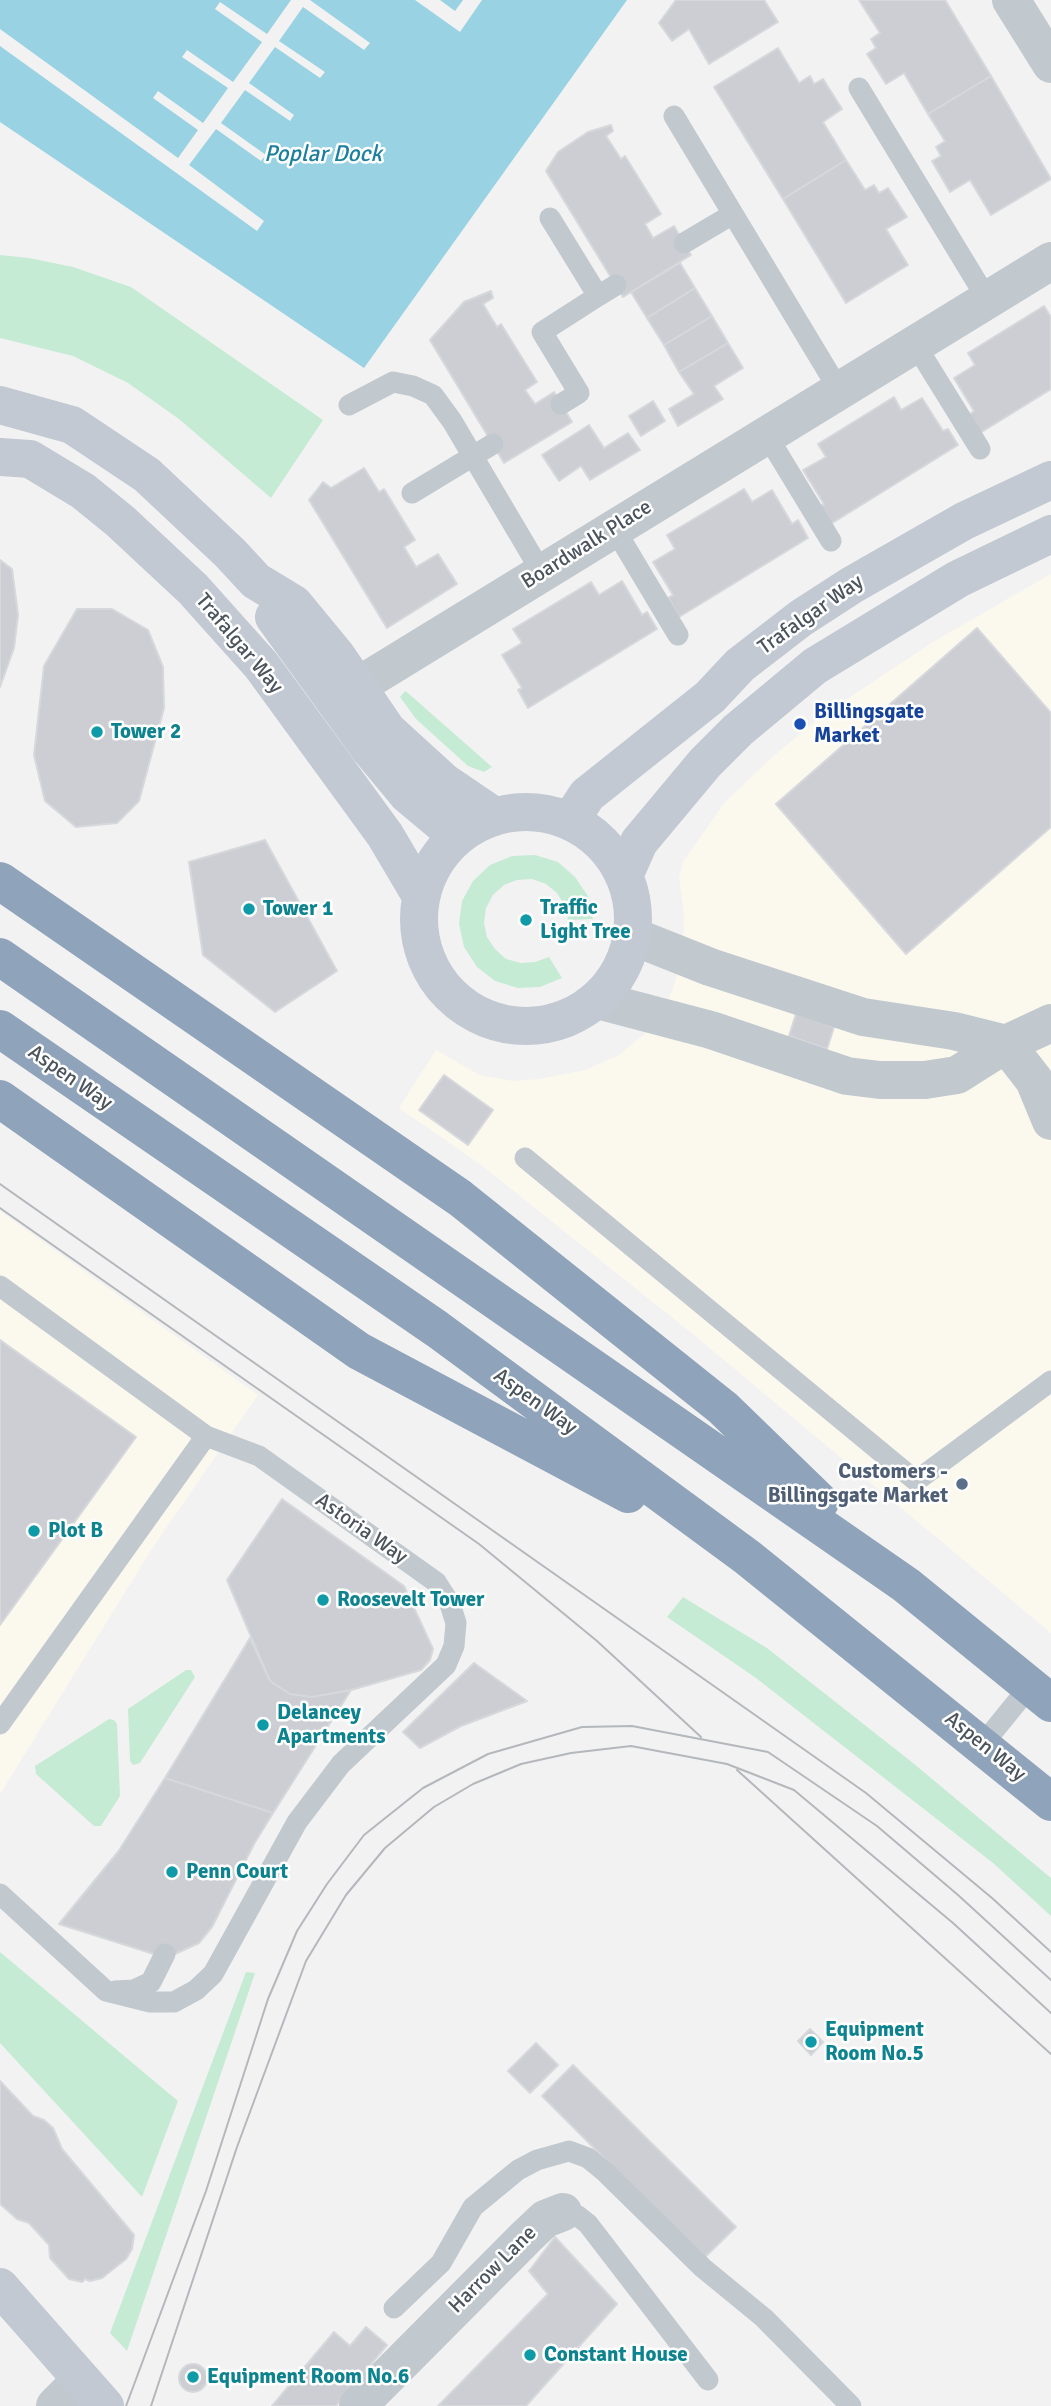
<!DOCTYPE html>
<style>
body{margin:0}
canvas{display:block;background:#f3f2f2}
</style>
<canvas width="1051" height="2406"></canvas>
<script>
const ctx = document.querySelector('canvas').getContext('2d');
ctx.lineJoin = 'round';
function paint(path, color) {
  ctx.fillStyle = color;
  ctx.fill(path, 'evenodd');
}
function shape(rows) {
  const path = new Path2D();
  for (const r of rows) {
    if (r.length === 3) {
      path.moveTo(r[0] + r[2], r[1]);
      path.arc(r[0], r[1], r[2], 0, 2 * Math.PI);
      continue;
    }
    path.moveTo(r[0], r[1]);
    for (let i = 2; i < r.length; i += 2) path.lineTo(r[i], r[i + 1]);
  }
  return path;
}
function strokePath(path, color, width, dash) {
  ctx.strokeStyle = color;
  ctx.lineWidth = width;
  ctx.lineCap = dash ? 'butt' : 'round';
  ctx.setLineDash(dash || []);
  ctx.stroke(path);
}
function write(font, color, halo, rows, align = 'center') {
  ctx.font = font + ' Signika,sans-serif';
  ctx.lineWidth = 5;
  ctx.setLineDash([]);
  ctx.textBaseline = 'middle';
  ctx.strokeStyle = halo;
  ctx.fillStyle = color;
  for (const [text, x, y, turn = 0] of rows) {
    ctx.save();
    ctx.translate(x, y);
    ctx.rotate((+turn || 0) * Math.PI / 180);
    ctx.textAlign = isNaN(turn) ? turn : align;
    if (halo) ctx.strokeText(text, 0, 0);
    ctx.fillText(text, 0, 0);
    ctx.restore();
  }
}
const commercial = shape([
 [1051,574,1051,1633,694,1335,480,1164,399,1108,436,1050,479,1075,513,1081,539,1079,585,1070,619,1055,653,1027,673,989,683,948,684,914,679,877,683,862,724,803,769,760,820,717,933,642],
 [0,1211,258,1395,153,1547,0,1794]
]);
const green = shape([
 [0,255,29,258,73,267,131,287,323,420,271,498,179,419,128,383,73,356,0,338],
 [405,691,408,693,492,767,484,772,468,766,416,719,400,697],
 [535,855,558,862,575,877,588,896,593,919,568,920,565,906,557,893,546,884,532,879,517,880,504,885,493,895,486,908,484,923,487,937,495,949,506,959,521,963,535,962,549,957,562,978,540,987,518,988,495,981,477,967,464,947,459,924,462,901,473,881,490,865,512,856],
 [683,1597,767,1648,913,1763,1051,1878,1051,1916,993,1863,756,1678,667,1617],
 [186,1670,191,1670,195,1677,140,1763,133,1765,130,1761,128,1709],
 [109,1719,114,1720,117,1724,120,1796,101,1826,94,1826,36,1774,35,1766],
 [0,1952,178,2101,142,2197,0,2043],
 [246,1972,255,1973,127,2351,110,2333]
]);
const water = shape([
 [0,0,627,0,364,368,0,122]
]);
const pier = shape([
 [291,0,310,0,370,43,364,50,303,7,279,41,325,72,320,78,275,47,249,83,294,115,290,121,245,90,221,123,266,155,261,161,216,129,189,165,264,221,257,231,0,46,0,29,178,158,198,130,153,98,158,91,203,123,228,88,182,57,187,50,233,82,262,42,215,9,220,2,267,34],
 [415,0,440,0,455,11,463,0,482,0,460,32]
]);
const building = shape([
 [676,0,764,0,778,22,709,64,689,29,672,41,659,23,676,0],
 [859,0,945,0,991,76,928,114,904,73,886,84,867,54,876,48,871,39,880,33,859,0],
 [778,48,799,83,810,76,814,84,823,79,842,109,823,122,846,160,783,199,714,87,778,48],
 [991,76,1051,179,991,215,970,180,950,192,932,161,941,156,936,147,945,141,928,114,991,76],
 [611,125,613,131,606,136,621,159,625,156,661,214,645,224,653,238,674,226,691,255,623,297,546,171,558,152,588,132,611,125],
 [846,160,865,190,874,185,879,193,888,188,907,217,886,229,908,265,846,303,783,199,846,160],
 [680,263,695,288,647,318,631,292,680,263],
 [695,288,712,316,664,345,647,318,695,288],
 [491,291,493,298,483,304,497,327,501,324,537,382,525,390,535,404,554,392,572,422,504,463,430,340,464,302,491,291],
 [1044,306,1051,317,1051,389,980,433,969,415,974,411,954,378,975,365,968,353,1044,306],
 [712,316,728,343,679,372,664,345,712,316],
 [728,343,743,368,714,386,723,399,678,426,669,409,694,394,679,372,728,343],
 [894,397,901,410,922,398,943,431,948,429,958,445,829,525,818,507,824,504,803,470,826,457,818,444,894,397],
 [653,401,665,421,641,436,629,416,653,401],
 [589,425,604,448,628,433,640,450,590,480,581,466,559,481,542,455,589,425],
 [364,468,379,492,384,489,415,540,404,547,416,567,438,554,457,584,387,628,309,500,323,482,331,488,364,468],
 [744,489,752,502,772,490,792,524,798,520,808,538,679,617,668,598,673,595,653,562,675,549,667,535,744,489],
 [0,560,12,569,18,615,14,648,0,687,0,560],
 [622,581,642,615,647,612,657,629,528,708,518,690,522,688,502,655,522,643,513,629,591,582,599,595,622,581],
 [77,609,112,609,148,630,163,667,164,708,139,801,117,823,76,827,45,801,34,755,44,666,77,609],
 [977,628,1051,713,1051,827,906,954,776,804,977,628],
 [265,840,337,971,275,1012,203,955,189,862,265,840],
 [796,1014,834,1027,827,1049,789,1036,796,1014],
 [444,1075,493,1110,468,1145,419,1110,444,1075],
 [0,1340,136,1437,0,1625,0,1340],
 [282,1499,404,1586,433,1649,430,1660,421,1670,351,1690,312,1697,290,1694,270,1681,227,1580,282,1499],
 [250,1638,270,1681,290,1694,312,1697,351,1690,273,1813,165,1778,250,1638],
 [474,1663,527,1701,461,1726,420,1748,403,1732,474,1663],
 [165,1778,273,1813,254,1844,212,1927,199,1943,175,1954,157,1955,59,1924,118,1852,165,1778],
 [810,2029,823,2042,811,2055,798,2041,810,2029],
 [536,2043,558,2065,530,2093,508,2071,536,2043],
 [573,2065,736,2227,704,2258,542,2096,573,2065],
 [0,2081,33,2116,44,2120,53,2128,62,2149,134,2235,132,2249,126,2259,102,2278,90,2281,85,2279,82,2282,69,2279,50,2258,49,2245,29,2223,17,2219,0,2204,0,2081],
 [555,2237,617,2304,526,2406,438,2406,548,2294,529,2271,555,2237],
 [366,2327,387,2345,336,2406,272,2406,334,2332,350,2346,366,2327],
 [193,2378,14]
]);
const lane = shape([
 [859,88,987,299],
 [674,116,839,390],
 [550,218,598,296,542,332,579,393,561,404],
 [684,243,733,214],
 [598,296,616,285],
 [915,344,980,449],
 [349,405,393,382,413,386,433,395,452,421,542,573],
 [766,434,831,541],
 [412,493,493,444],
 [614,528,678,635],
 [525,1158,916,1481,1051,1381],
 [0,1286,206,1436,259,1456,436,1582,450,1604,456,1623,454,1646,446,1665,341,1764,297,1822,213,1974,196,1990,174,2002,150,2002,106,1991,0,1894],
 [0,1724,206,1436],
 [982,1745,1030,1686],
 [115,1991,134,1990,151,1982,165,1954],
 [563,2212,578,2216,588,2224,708,2380],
 [394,2308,441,2263,473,2207,518,2170,537,2160,569,2151,588,2158,605,2172,703,2268,764,2318,851,2406]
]);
const street = shape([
 [1011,0,1051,64],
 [335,700,1051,261],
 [632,936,710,967,863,1017,954,1031,1006,1044,1034,1080,1051,1121],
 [597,1000,711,1030,847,1076,880,1080,925,1080,957,1075,1006,1044,1051,1023],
 [55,2406,81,2380],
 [358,2406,526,2237,545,2219,563,2212]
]);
const secondary = shape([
 [0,405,72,425,147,475,230,553,256,581,294,604,336,655,387,730,444,782,494,816],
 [0,457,30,459,83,491,120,521,193,589,261,665,385,835,421,896],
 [274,617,369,748,408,795,457,836],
 [526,919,107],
 [570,821,587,795,710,697,740,665,801,618,852,585,964,521,1051,480],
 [624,876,639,842,705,763,738,730,815,666,958,579,1051,534],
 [0,2287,105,2406]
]);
const highway = shape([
 [0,881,460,1198,723,1408,820,1502],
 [0,957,906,1585,1051,1703],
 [0,1029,437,1329,747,1557,1051,1802],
 [0,1099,359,1351,628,1494]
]);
const tram = shape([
 [0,1184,866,1793,992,1898,1051,1952],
 [0,1208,479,1544,597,1641,701,1737],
 [737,1770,1051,2054],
 [126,2406,206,2191,268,1999,297,1931,327,1884,364,1835,423,1788,488,1754,582,1727,632,1726,768,1752,877,1826,958,1895,1051,1980],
 [151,2406,237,2147,306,1961,346,1895,385,1848,434,1807,473,1784,521,1764,571,1753,631,1746,727,1764,794,1790,953,1923,1051,2013]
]);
const markers = [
 [800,724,7,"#1a4fb4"],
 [97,732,7,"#0f9aa8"],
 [249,909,7,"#0f9aa8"],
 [526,920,7,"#0f9aa8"],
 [962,1484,7,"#5c6f8a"],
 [34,1531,7,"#0f9aa8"],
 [323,1600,7,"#0f9aa8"],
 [263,1725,7,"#0f9aa8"],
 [172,1872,7,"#0f9aa8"],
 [811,2042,7,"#0f9aa8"],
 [530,2355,7,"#0f9aa8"],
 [193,2377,7,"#0f9aa8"]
];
const streetNames = [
 ["Boardwalk Place",587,545,-32],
 ["Trafalgar Way",811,615,-35],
 ["Trafalgar Way",239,644,50],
 ["Aspen Way",70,1078,35],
 ["Aspen Way",535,1402,36],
 ["Astoria Way",361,1529,35],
 ["Aspen Way",985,1747,39],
 ["Harrow Lane",493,2270,-45]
];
const transitNames = [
 ["Billingsgate",814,712],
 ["Market",814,736]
];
const cultureNames = [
 ["Tower 2",111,732],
 ["Traffic",540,908],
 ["Light Tree",540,932],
 ["Tower 1",263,909],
 ["Plot B",48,1531],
 ["Roosevelt Tower",337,1600],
 ["Delancey",277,1713],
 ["Apartments",277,1737],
 ["Penn Court",186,1872],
 ["Equipment",825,2030],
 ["Room No.5",825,2054],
 ["Constant House",544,2355],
 ["Equipment Room No.6",207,2377]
];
const serviceNames = [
 ["Customers -",948,1472],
 ["Billingsgate Market",948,1496]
];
const waterNames = [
 ["Poplar Dock",323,155]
];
paint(commercial, '#fbf8ee');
paint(green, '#c6ebd5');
paint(water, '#98d2e3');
paint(pier, '#f3f2f2');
paint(building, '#ccced3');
strokePath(building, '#d6d8dc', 2);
strokePath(lane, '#c1c8ce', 21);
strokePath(street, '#c1c8ce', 38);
strokePath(secondary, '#c2c9d3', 38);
strokePath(highway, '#8fa3ba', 38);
strokePath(tram, '#b4b7bb', 2);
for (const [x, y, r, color] of markers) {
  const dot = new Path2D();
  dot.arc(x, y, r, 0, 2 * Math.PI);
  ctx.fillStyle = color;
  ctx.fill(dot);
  strokePath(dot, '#fff', 2.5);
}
write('21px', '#4b545d', '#fff', streetNames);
write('bold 21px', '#164399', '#fff', transitNames, 'left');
write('bold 21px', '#0d838f', '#fff', cultureNames, 'left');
write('bold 21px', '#4e5e75', '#fff', serviceNames, 'right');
write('italic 23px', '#1d809e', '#fff', waterNames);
</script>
